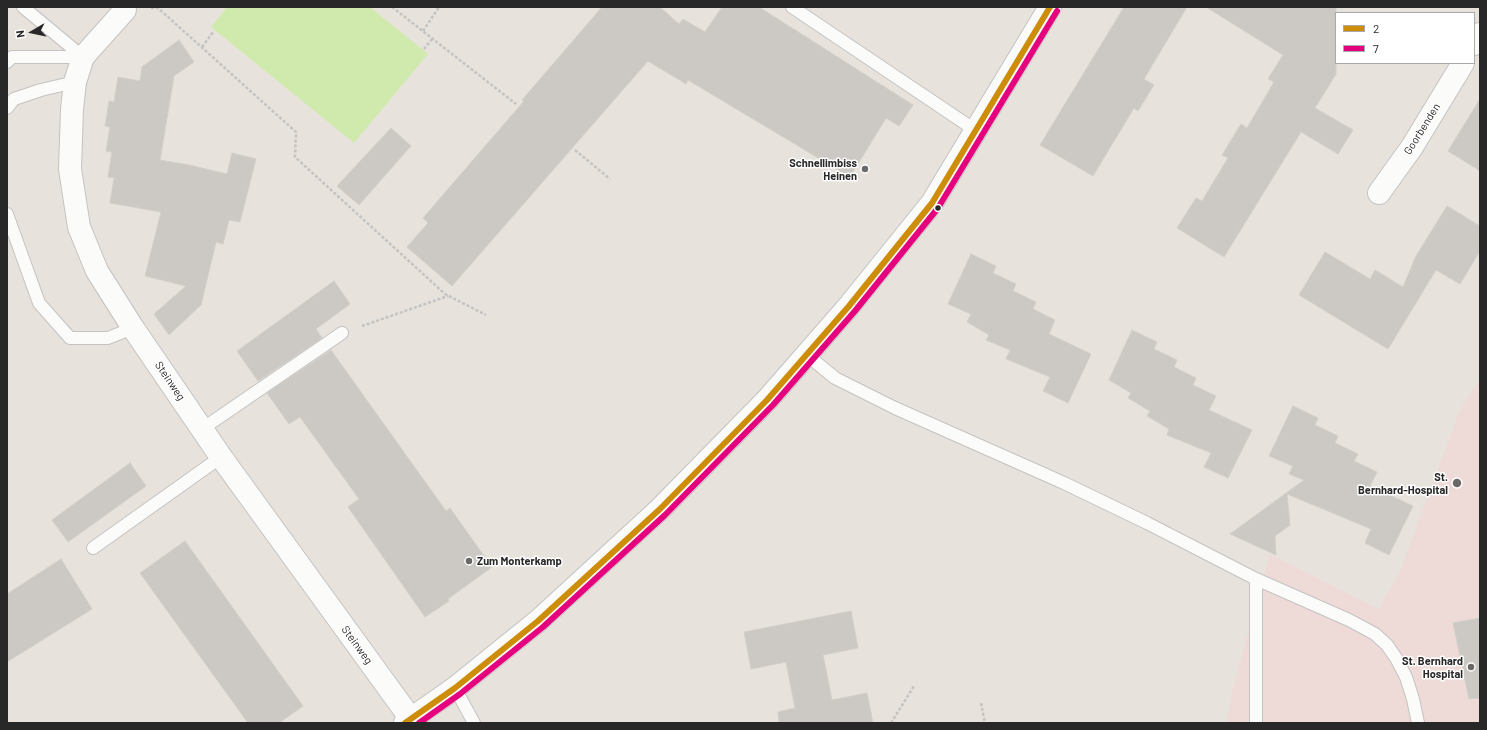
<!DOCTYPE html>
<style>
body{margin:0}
#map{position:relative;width:1487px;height:730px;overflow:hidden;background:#e7e3dc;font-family:Barlow,sans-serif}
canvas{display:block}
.frame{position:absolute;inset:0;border:8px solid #282828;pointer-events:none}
.legend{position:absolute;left:1335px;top:12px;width:140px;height:52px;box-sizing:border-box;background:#fff;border:1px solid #a9a9a9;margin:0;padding:5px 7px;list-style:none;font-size:12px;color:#282828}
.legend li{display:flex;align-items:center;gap:8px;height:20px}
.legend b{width:20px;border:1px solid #a9a9a9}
.north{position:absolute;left:12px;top:12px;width:40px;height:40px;-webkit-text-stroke:3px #fff;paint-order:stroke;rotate:261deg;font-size:11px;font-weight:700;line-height:16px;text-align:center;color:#282828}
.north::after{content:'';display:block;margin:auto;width:14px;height:18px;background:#282828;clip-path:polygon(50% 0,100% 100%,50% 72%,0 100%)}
</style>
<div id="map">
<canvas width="1487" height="730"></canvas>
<div class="frame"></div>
<ul class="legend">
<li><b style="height:5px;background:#ce8d08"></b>2</li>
<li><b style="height:5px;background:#e5007d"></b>7</li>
</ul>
<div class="north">N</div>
</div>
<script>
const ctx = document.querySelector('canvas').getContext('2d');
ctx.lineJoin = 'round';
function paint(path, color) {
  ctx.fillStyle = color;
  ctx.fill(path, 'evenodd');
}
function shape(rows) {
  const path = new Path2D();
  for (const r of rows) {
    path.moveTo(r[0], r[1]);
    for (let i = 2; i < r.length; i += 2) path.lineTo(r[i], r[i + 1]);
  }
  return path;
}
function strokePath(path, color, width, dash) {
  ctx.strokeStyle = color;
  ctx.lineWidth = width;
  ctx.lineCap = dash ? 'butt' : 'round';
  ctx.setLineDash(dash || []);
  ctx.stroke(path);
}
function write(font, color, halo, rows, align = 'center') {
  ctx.font = font + ' Barlow,sans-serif';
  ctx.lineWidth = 3;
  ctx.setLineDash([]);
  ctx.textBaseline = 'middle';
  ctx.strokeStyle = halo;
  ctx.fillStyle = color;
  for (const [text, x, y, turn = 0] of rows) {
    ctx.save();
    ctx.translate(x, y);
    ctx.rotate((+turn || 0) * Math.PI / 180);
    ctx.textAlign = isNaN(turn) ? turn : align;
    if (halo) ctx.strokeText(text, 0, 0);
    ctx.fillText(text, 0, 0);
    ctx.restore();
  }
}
const medical = shape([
 [1480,378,1480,723,1227,723,1232,691,1270,554,1379,609,1401,569,1459,412]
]);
const pitch = shape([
 [227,7,370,7,428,54,354,143,211,27]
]);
const building = shape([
 [602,7,660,7,679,24,683,19,705,32,722,7,759,7,913,105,899,126,886,118,850,177,688,80,686,84,648,61,452,286,407,247,428,223,423,218,524,101,522,100,602,7],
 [1124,7,1187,7,1144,79,1154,85,1138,111,1134,108,1093,176,1040,145,1124,7],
 [1206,7,1336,7,1336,74,1315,108,1353,130,1338,154,1301,132,1224,257,1177,228,1196,198,1202,201,1228,158,1222,155,1241,124,1247,128,1274,82,1268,79,1283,55,1206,7],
 [179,40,194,62,174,76,160,160,189,165,227,174,232,153,256,159,240,222,229,220,223,244,216,242,201,305,169,335,154,314,186,286,145,276,161,212,110,203,114,178,108,177,112,152,106,151,110,127,105,126,109,101,114,102,118,77,140,81,142,67,179,40],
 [1480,99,1480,171,1448,151,1480,99],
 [391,128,411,146,359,205,337,186,391,128],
 [1447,206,1480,226,1480,251,1460,284,1436,270,1388,349,1299,295,1325,252,1370,279,1375,270,1403,287,1416,256,1447,206],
 [971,254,996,266,993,273,1016,284,1013,291,1036,302,1033,309,1055,320,1049,334,1091,354,1068,403,1043,391,1050,377,1006,359,1010,350,986,340,989,335,967,322,971,314,948,304,971,254],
 [334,281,350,304,316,329,322,338,258,381,237,351,334,281],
 [1132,330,1157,342,1154,349,1177,360,1174,367,1196,378,1193,385,1216,396,1209,410,1252,430,1228,478,1204,467,1211,453,1167,435,1169,429,1147,416,1150,411,1128,398,1131,393,1109,380,1132,330],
 [331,350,446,511,450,508,492,567,448,599,449,601,425,617,348,507,359,499,300,417,289,424,267,393,331,350],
 [1293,406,1318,418,1315,425,1338,436,1335,443,1358,454,1354,461,1377,472,1370,486,1413,506,1389,555,1365,543,1371,529,1287,494,1290,525,1275,536,1276,555,1230,534,1304,480,1289,474,1293,466,1269,456,1293,406],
 [130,463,146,486,68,542,52,520,130,463],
 [185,541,303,706,279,723,248,723,140,573,185,541],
 [61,559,92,609,7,662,7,594,61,559],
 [851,611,858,648,823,655,832,700,867,693,873,723,779,723,778,712,795,708,786,662,751,669,744,632,851,611],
 [1480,618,1480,698,1469,699,1453,623,1480,618]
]);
const path = shape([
 [392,7,516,104],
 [151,8,158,8,296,132,295,157,445,294,486,315],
 [423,31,439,7],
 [202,47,214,31],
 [424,49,432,39],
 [575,150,610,179],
 [362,326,448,296],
 [981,703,985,723],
 [891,723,914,686]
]);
const lane = shape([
 [23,7,83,57],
 [792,7,975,130],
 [7,62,12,57,83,57],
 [7,108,14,99,41,90,75,82],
 [7,214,39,303,70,338,108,338,133,328],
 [807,355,835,378,895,408,1064,483,1147,523,1256,579,1349,620,1375,634,1387,645,1396,658,1406,677,1413,699,1418,723],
 [202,429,342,333],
 [93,548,221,457],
 [455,688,474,723],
 [1256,723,1256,579]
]);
const street = shape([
 [125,10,83,57,75,82,72,109,70,169,79,227,97,271,133,328,221,457,411,719],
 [1474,44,1480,34],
 [1379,193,1412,147,1463,63],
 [405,723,455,688,538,621,660,509,767,400,849,306,932,203,1050,7]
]);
const bus1 = shape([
 [405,723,455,688,538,621,660,509,767,400,849,306,932,203,1050,7]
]);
const bus2 = shape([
 [419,723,460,694,543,627,665,515,773,405,855,311,938,208,1057,11]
]);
const markers = [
 [865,169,4,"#6b6967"],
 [938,208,3.5,"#282828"],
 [1457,483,5,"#6b6967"],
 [469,561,4,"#6b6967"],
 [1471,667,4,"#6b6967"]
];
const streetNames = [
 ["Goorbenden",1422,129,-58],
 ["Steinweg",170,381,56],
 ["Steinweg",357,645,54]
];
const poiNames = [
 ["Schnellimbiss",857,163],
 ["Heinen",857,176],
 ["St.",1448,477],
 ["Bernhard-Hospital",1448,490],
 ["Zum Monterkamp",477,561,"left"],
 ["St. Bernhard",1463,661],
 ["Hospital",1463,674]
];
paint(medical, '#eedbd7');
paint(pitch, '#d0eaae');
paint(building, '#ccc9c4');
strokePath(building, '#d2cfc8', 1);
strokePath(lane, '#c4c2c2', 14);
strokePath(street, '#c4c2c2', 24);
strokePath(path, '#c4c3c3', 2.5, [3, 2]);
strokePath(lane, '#fbfbfa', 12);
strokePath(street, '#fbfbfa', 22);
strokePath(bus1, '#ce8d08', 6);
strokePath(bus2, '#e5007d', 6);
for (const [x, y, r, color] of markers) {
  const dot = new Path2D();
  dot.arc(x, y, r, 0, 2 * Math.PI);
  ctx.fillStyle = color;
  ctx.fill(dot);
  strokePath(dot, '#fff', 1.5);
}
write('11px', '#282828', '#fff', streetNames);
write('bold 11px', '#282828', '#fff', poiNames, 'right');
</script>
